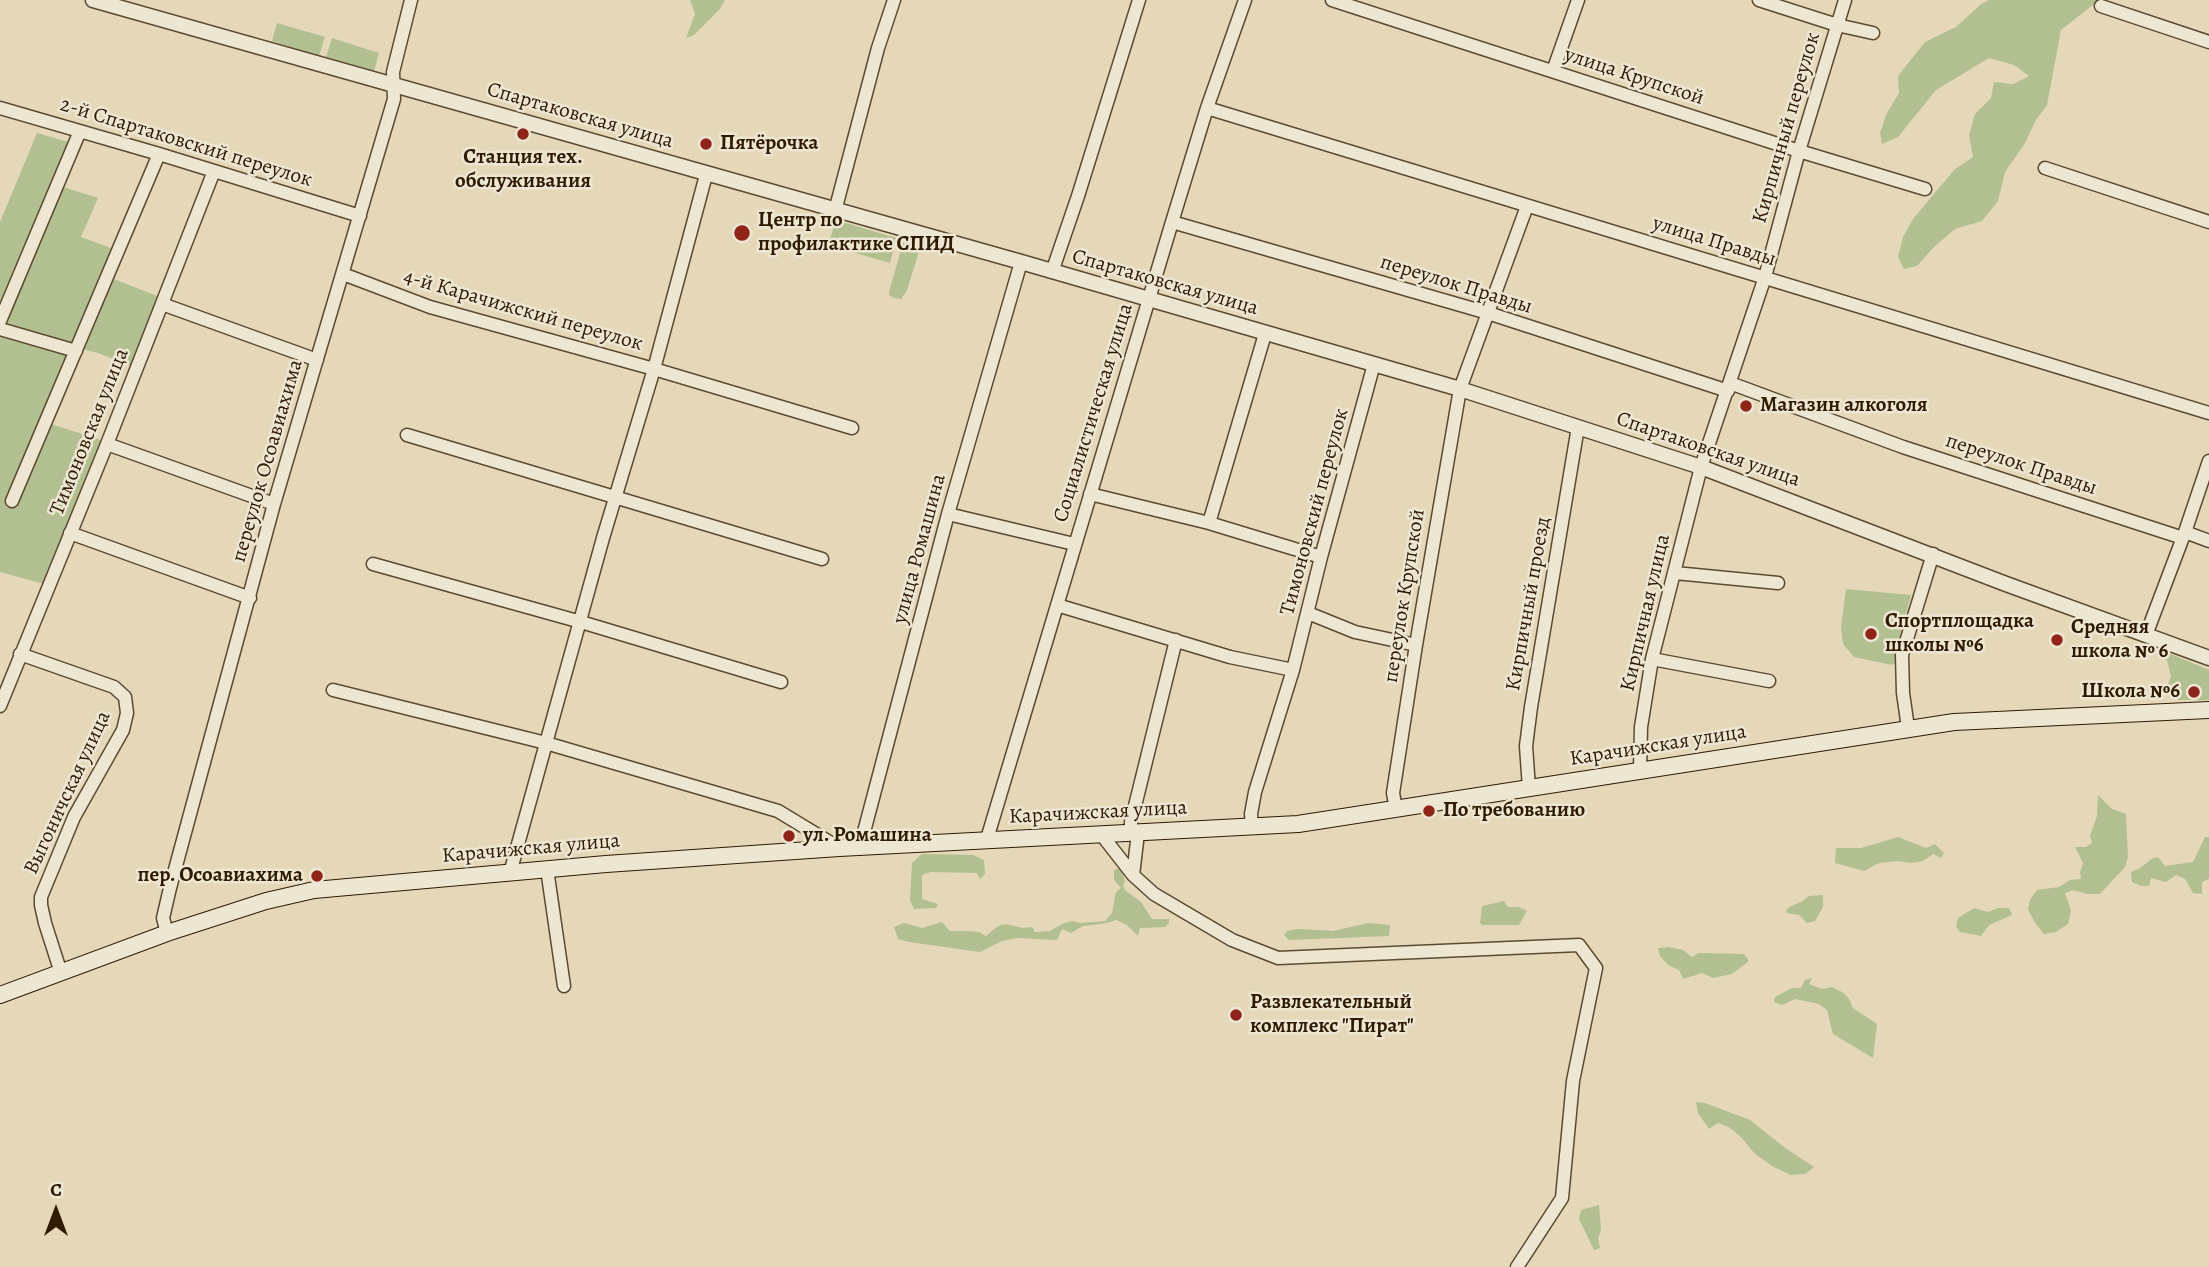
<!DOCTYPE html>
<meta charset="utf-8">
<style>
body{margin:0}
#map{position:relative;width:2209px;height:1267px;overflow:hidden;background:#e4d8b9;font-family:Alegreya,serif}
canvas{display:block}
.north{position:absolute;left:21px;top:1176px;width:70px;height:70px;-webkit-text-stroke:5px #ede6d2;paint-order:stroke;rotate:0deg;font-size:19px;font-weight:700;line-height:28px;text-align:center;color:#2f1a02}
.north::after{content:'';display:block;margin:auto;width:24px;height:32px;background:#2f1a02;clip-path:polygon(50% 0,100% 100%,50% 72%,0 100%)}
</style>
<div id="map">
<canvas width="2209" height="1267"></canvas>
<div class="north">С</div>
</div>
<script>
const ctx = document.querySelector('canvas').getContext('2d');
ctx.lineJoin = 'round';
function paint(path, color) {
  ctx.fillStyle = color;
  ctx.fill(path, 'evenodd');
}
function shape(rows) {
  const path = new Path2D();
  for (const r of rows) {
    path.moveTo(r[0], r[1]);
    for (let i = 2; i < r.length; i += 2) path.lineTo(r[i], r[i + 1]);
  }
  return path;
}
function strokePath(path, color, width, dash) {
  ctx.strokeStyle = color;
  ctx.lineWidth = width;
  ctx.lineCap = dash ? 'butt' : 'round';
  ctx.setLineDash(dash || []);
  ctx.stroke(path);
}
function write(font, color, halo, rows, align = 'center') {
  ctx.font = font + ' Alegreya,serif';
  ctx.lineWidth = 5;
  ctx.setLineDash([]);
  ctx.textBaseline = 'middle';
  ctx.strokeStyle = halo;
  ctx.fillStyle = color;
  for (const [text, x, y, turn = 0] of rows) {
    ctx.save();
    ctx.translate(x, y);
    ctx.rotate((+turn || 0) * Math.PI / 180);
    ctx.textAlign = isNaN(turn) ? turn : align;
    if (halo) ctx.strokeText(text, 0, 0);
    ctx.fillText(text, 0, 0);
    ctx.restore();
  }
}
const green = shape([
 [690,0,725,0,719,10,694,35,686,38,695,14],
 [1989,0,2099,0,2061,30,2047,105,2036,120,2025,143,2005,172,1998,201,1982,221,1955,229,1935,246,1917,266,1904,269,1898,257,1903,237,1913,219,1955,169,1973,157,1969,135,1975,114,1991,98,1994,82,2013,84,2029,76,2014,65,1989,58,1936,90,1898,137,1882,144,1880,133,1886,115,1899,93,1898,76,1925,42,1956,27,1980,5],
 [277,23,325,37,319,56,272,41],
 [332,38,379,53,374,71,326,57],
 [37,133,79,145,63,187,98,198,81,237,116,250,106,276,160,297,131,366,98,353,81,349,51,424,101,440,44,584,0,572,0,222],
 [836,220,896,238,890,263,828,245],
 [906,240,914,243,918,249,918,255,907,290,901,299,894,298,889,295,889,292,903,243],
 [1846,589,1911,595,1899,640,1897,661,1892,665,1854,657,1843,644,1841,627],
 [2166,652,2209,670,2209,700,2178,700,2164,693,2171,677,2167,660,2161,654],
 [2098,795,2112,809,2126,814,2128,857,2125,867,2100,894,2087,894,2073,890,2065,893,2071,910,2068,924,2056,932,2044,934,2036,924,2028,910,2030,900,2037,890,2059,887,2070,880,2081,879,2080,872,2083,863,2075,847,2086,847,2092,843,2090,836,2097,816],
 [1898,837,1926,848,1935,844,1944,853,1941,858,1933,854,1923,861,1912,863,1897,861,1879,863,1864,871,1835,863,1836,848,1861,848],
 [2205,837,2209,837,2209,879,2202,882,2202,894,2193,893,2185,879,2176,875,2166,882,2151,878,2149,886,2141,886,2132,882,2131,872,2140,868,2153,858,2158,857,2165,866,2193,862],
 [922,854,973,855,984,860,985,874,980,879,977,873,931,872,922,875,922,899,938,904,936,908,914,909,910,900,912,863],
 [1121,868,1125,881,1123,885,1125,890,1141,902,1152,919,1169,919,1169,923,1165,927,1140,928,1138,936,1127,925,1116,920,1107,923,1083,926,1071,933,1062,929,1057,940,1016,938,1002,941,980,952,909,942,898,939,894,927,904,923,922,928,942,922,950,931,969,931,979,932,986,936,998,926,1006,924,1023,928,1032,927,1035,932,1050,931,1062,924,1072,921,1080,923,1105,921,1112,913,1116,892,1121,888,1114,880,1114,870],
 [1823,895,1823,907,1815,921,1807,923,1799,915,1787,913,1786,910,1791,906,1801,902,1809,896],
 [1504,901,1508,907,1519,907,1527,911,1519,925,1482,925,1480,923,1482,906],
 [1974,908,1988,912,1998,908,2009,908,2012,915,1989,925,1981,936,1960,932,1956,927,1958,918],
 [1368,923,1390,925,1389,936,1289,940,1284,935,1287,931,1297,929,1333,931],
 [1668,947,1683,950,1692,957,1699,953,1744,954,1749,961,1732,974,1713,978,1702,973,1683,979,1679,970,1668,965,1660,956,1658,948],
 [1812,978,1809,984,1822,989,1832,987,1842,992,1848,997,1853,1008,1877,1024,1873,1058,1833,1034,1827,1010,1819,1004,1795,999,1782,1005,1774,1002,1775,997,1792,988,1801,988,1805,980],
 [1696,1102,1705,1103,1750,1120,1784,1147,1814,1167,1805,1174,1791,1175,1772,1166,1754,1153,1742,1138,1729,1127,1718,1123,1709,1129,1698,1113],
 [1599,1205,1601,1230,1598,1238,1600,1248,1594,1250,1579,1219,1581,1210]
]);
const minor = shape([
 [1332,0,1799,151,1925,189],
 [1759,0,1837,25,1873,33],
 [2101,6,2209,42],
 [1553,71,1578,0],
 [0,108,159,154,360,216],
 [1207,108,2209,413],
 [2045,168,2209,222],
 [835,211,878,48,894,0],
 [1172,222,1488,313,1728,391],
 [1052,272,1078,196,1139,0],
 [343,274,430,307,654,369,852,428],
 [162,304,317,360],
 [0,321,80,131],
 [0,329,76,351],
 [1730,383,1903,447,2183,538],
 [407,435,822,559],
 [107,444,274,504],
 [1090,494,1209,523,1321,557],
 [12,501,159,154],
 [948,514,1074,544],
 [1209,523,1265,334],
 [2185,532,2209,541],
 [70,533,250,598],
 [373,564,581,622,781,682],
 [1675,573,1778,583],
 [1057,605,1230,657,1293,670],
 [1308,613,1355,632,1416,645],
 [2146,635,2185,532,2209,461],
 [20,654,114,687,125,697,127,713,123,730,74,817,41,897,41,905,45,923,61,973],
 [1652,659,1769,681],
 [333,690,546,743,778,811,839,848],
 [0,706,107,444,214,171],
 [1908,728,1903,693,1902,655,1933,554],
 [1640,770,1641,727,1652,659,1701,467,1765,277,1799,151,1845,0],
 [1529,788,1526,746,1531,707,1578,427],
 [1396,809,1393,793,1416,645,1460,389,1527,206],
 [1252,827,1251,814,1255,792,1293,670,1321,557,1374,364],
 [1101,834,1133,875,1154,894,1232,940,1278,958,1579,945,1596,968,1573,1081,1562,1198,1517,1267],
 [1131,834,1131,822,1176,640],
 [987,839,1172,222,1207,108,1245,0],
 [860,847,948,514,1021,262],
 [547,869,564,986],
 [510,873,603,538,654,369,706,175],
 [1133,875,1138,833],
 [167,933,163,918,170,888,274,504,394,99,393,72,411,0]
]);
const tertiary = shape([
 [93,0,1021,262,1460,389,1701,467,2006,584,2209,658]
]);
const secondary = shape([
 [0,995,167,933,266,901,314,890,606,864,839,848,1298,824,1954,722,2209,710]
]);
const markers = [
 [523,134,7,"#8f2418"],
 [706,144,7,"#8f2418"],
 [742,233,9,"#8f2418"],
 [1746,406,7,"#8f2418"],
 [1871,634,7,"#8f2418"],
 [2057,640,7,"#8f2418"],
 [2194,692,7,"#8f2418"],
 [1429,811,7,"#8f2418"],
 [789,836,7,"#8f2418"],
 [317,876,7,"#8f2418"],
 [1236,1015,7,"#8f2418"]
];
const streetNames = [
 ["улица Крупской",1634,77,18],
 ["Спартаковская улица",580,116,16],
 ["Кирпичный переулок",1787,128,-74],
 ["2-й Спартаковский переулок",186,143,17],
 ["улица Правды",1714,242,17],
 ["Спартаковская улица",1165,283,16],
 ["переулок Правды",1456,285,17],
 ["4-й Карачижский переулок",523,311,16],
 ["Социалистическая улица",1094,413,-73],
 ["Тимоновская улица",90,432,-68],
 ["Спартаковская улица",1708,450,19],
 ["переулок Осоавиахима",268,461,-74],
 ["переулок Правды",2021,465,18],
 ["Тимоновский переулок",1315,512,-75],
 ["улица Ромашина",920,549,-75],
 ["переулок Крупской",1405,596,-81],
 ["Кирпичный проезд",1529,604,-80],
 ["Кирпичная улица",1646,613,-77],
 ["Карачижская улица",1658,746,-9],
 ["Выгоничская улица",68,793,-65],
 ["Карачижская улица",1098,813,-3],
 ["Карачижская улица",531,849,-5]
];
const poiNames = [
 ["Пятёрочка",720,144],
 ["Станция тех.",523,158,"center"],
 ["обслуживания",523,182,"center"],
 ["Центр по",758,221],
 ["профилактике СПИД",758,245],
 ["Магазин алкоголя",1760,406],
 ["Спортплощадка",1885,622],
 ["школы №6",1885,646],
 ["Средняя",2071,628],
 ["школа № 6",2071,652],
 ["Школа №6",2180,692,"right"],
 ["По требованию",1443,811],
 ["ул. Ромашина",803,836],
 ["пер. Осоавиахима",303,876,"right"],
 ["Развлекательный",1250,1003],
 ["комплекс \"Пират\"",1250,1027]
];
paint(green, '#b1bf91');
strokePath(minor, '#5c4a30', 15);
strokePath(tertiary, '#5c4a30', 17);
strokePath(secondary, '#2f1a02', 18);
strokePath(minor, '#ede6d2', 12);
strokePath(tertiary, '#ede6d2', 14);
strokePath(secondary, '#ede6d2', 16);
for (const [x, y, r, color] of markers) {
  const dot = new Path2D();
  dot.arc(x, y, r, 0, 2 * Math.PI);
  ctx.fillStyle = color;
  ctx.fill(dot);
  strokePath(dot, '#ede6d2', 2.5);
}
write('21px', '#2f1a02', '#ede6d2', streetNames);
write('bold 21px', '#2f1a02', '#ede6d2', poiNames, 'left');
</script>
